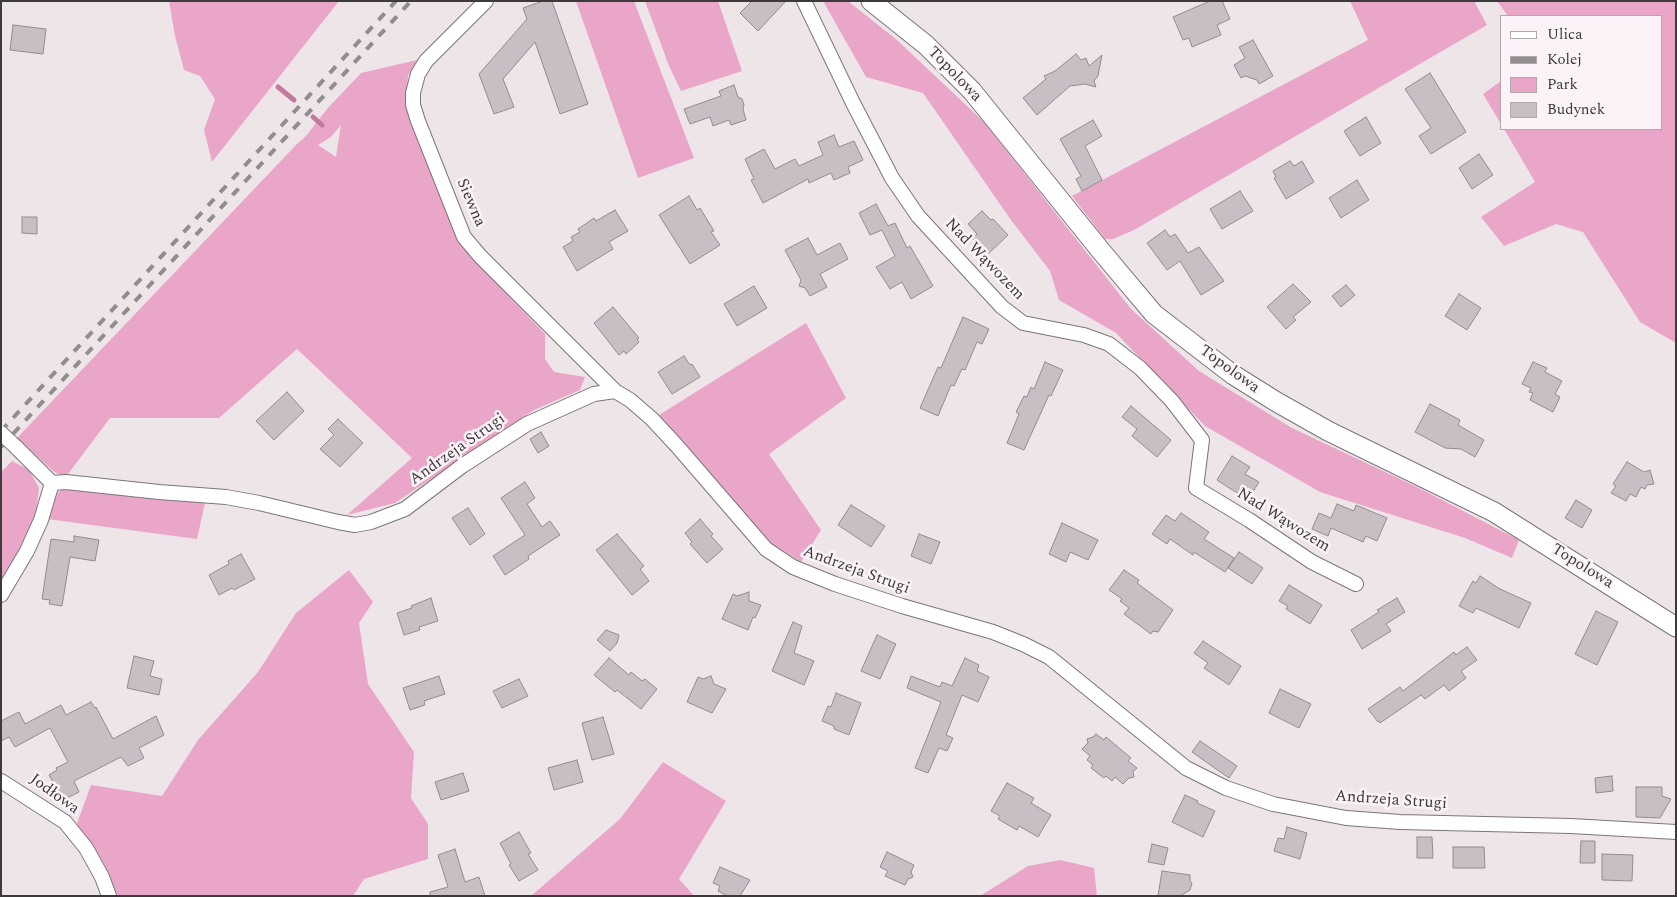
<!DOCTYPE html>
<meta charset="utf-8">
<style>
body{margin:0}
#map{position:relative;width:1677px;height:897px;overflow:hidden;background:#eee5e9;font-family:Spectral,serif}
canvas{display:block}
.frame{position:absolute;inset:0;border:2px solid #3d3a3b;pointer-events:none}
.legend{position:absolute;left:1500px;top:15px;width:162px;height:115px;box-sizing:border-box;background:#fbf3f7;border:1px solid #afa9ac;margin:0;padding:6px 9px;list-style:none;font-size:15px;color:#3d3a3b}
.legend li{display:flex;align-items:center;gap:10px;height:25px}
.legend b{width:25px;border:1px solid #afa9ac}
</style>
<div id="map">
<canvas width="1677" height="897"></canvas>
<div class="frame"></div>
<ul class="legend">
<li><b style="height:6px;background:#fff"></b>Ulica</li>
<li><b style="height:6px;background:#928c8f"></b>Kolej</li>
<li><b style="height:14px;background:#eaa6c9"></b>Park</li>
<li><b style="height:14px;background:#c7bfc3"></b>Budynek</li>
</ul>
</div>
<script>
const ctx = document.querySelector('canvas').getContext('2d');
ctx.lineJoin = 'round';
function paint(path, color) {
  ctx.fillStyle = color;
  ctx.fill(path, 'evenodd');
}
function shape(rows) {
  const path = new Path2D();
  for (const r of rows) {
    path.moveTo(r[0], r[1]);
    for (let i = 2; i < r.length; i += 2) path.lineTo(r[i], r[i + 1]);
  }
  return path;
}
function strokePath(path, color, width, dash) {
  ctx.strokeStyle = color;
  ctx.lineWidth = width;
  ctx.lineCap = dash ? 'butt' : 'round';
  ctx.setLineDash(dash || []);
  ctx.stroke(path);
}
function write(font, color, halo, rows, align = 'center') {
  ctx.font = font + ' Spectral,serif';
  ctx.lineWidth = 5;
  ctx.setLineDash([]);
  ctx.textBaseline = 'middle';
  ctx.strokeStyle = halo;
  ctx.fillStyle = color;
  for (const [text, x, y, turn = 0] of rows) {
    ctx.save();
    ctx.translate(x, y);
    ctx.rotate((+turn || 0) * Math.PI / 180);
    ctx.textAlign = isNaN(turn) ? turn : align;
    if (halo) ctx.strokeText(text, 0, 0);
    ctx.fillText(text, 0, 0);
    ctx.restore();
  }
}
const green = shape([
 [169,1,339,1,212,162,204,130,215,99,200,76,184,70,175,36],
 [576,1,634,1,694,158,638,178],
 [645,1,718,1,742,71,681,91,669,66],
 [823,1,848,1,897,40,984,122,1131,309,1199,371,1292,428,1417,487,1519,540,1512,558,1465,538,1320,492,1205,426,1116,333,1059,300,1050,271,1011,220,923,93,866,77],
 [1350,1,1474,1,1487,25,1134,230,1113,239,1105,239,1072,196,1368,40],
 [1497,1,1676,1,1676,343,1640,322,1583,232,1556,224,1504,246,1481,217,1535,182,1504,129,1661,129,1661,16,1508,16],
 [417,60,408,76,406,100,422,150,463,245,482,268,545,334,545,359,554,372,585,377,580,390,534,410,395,503,347,515,412,458,297,349,219,418,110,418,65,478,53,471,17,438,296,145,306,136,327,109,361,73],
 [341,125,341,124,336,157,318,145,331,137],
 [1501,81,1501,124,1483,94],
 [806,323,846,398,769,454,821,530,801,562,765,539,659,415],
 [12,461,29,470,39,488,36,512,23,544,1,580,1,472],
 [63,489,205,503,197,539,47,519,54,495],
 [349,570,373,602,359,623,368,684,414,752,411,798,428,824,428,859,364,879,353,896,112,896,76,826,91,785,162,796,198,740,258,672,296,613],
 [663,762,726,801,679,879,694,896,531,896,620,819],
 [1060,860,1094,868,1097,896,980,896,1028,866]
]);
const stream = shape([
 [278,87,294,100],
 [313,117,322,125]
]);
const building = shape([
 [543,1,552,1,588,104,560,114,535,42,503,79,514,107,494,114,479,74,527,19,523,8,543,1],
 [752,1,786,1,758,31,740,13,752,1],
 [1210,1,1222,1,1230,19,1217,25,1221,35,1192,47,1189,38,1183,40,1173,17,1210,1],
 [13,25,46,29,43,54,10,50,13,25],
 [1253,40,1273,76,1259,84,1257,80,1245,76,1241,78,1234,65,1245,58,1239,47,1253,40],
 [1076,54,1081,60,1086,58,1089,66,1102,55,1098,76,1094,81,1096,87,1085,84,1070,86,1037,115,1023,98,1046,79,1044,76,1055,71,1076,54],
 [1430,73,1466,132,1431,154,1419,136,1431,128,1405,89,1430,73],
 [734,85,738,97,742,99,744,105,743,109,746,120,731,125,729,120,713,126,710,117,690,124,684,109,721,96,719,91,734,85],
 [1366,117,1381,143,1360,156,1344,131,1366,117],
 [1093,120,1102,136,1085,146,1102,180,1082,191,1076,179,1081,176,1060,139,1093,120],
 [834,135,839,147,854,141,863,160,848,167,850,173,834,180,831,173,809,183,808,179,763,203,751,180,754,179,745,159,764,149,775,169,795,159,799,166,823,155,818,142,834,135],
 [1479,154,1493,175,1472,189,1459,168,1479,154],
 [1290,161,1294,166,1302,161,1314,182,1286,199,1274,178,1276,177,1273,171,1290,161],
 [1357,180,1369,200,1341,218,1329,198,1357,180],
 [1240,191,1253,211,1222,229,1210,209,1240,191],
 [689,196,697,210,700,208,714,231,711,232,720,245,690,264,659,215,689,196],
 [876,204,888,226,895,223,907,248,910,246,933,286,911,299,902,282,890,289,876,267,895,256,882,230,870,235,859,213,876,204],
 [615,210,628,231,609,242,613,249,577,271,563,247,573,241,571,237,580,232,578,229,594,218,596,221,615,210],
 [982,211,991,220,993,219,1008,235,987,255,972,238,977,234,968,224,982,211],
 [22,217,37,217,37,234,22,233,22,217],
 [1165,230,1170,237,1175,234,1188,253,1199,247,1224,281,1201,295,1180,261,1167,270,1147,243,1165,230],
 [808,238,817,255,840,243,848,259,820,274,827,287,810,296,805,288,799,286,801,280,785,250,808,238],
 [1293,284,1311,302,1293,317,1296,320,1286,329,1267,307,1293,284],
 [1346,285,1355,295,1341,307,1332,296,1346,285],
 [754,286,767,308,737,326,724,304,754,286],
 [1459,294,1481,308,1467,330,1445,316,1459,294],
 [613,307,639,338,637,339,639,342,626,354,624,351,619,355,594,323,613,307],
 [963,317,989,329,982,344,977,342,965,370,962,369,954,386,951,385,938,416,920,408,938,367,941,368,963,317],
 [684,356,690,365,692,364,700,377,672,394,658,372,684,356],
 [1045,362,1063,370,1051,396,1049,395,1024,450,1007,443,1019,414,1016,412,1024,396,1027,397,1031,387,1034,389,1045,362],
 [1533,362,1547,368,1545,372,1562,381,1555,394,1560,397,1553,412,1530,400,1533,393,1529,392,1531,388,1522,384,1533,362],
 [287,392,304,411,274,440,256,421,287,392],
 [1430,404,1460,420,1458,425,1484,440,1475,457,1461,449,1445,448,1415,432,1430,404],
 [1131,406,1171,440,1157,457,1132,436,1137,429,1122,417,1131,406],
 [338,419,363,443,340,467,320,449,334,435,328,429,338,419],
 [541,432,549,446,538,453,530,439,541,432],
 [1232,456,1250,467,1245,474,1259,482,1248,500,1217,480,1232,456],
 [1627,462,1644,472,1650,470,1654,484,1647,485,1645,489,1641,487,1636,497,1630,494,1626,501,1611,493,1616,486,1613,484,1627,462],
 [525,482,535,498,527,504,542,527,550,521,560,535,528,556,529,559,505,575,493,556,525,535,501,498,525,482],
 [1576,500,1592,510,1582,528,1565,518,1576,500],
 [1337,504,1354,511,1356,505,1387,518,1377,541,1366,536,1363,542,1331,528,1328,536,1312,529,1319,513,1331,518,1337,504],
 [851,505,885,526,871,547,838,525,851,505],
 [468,508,485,534,470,545,452,518,468,508],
 [1181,513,1209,532,1204,539,1234,558,1225,572,1194,552,1193,555,1170,539,1167,544,1152,534,1166,515,1175,521,1181,513],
 [700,519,713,534,711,536,723,549,707,563,690,544,692,542,685,533,700,519],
 [1062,523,1098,540,1088,560,1070,552,1066,562,1049,554,1062,523],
 [617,534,644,566,640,569,649,581,632,595,596,550,617,534],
 [919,534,940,542,931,564,911,556,919,534],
 [74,536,99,540,95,561,70,557,62,606,49,604,50,600,42,599,51,539,74,542,74,536],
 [1239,552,1263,568,1252,584,1228,568,1239,552],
 [241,554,255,579,234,590,232,588,219,595,209,575,229,564,228,561,241,554],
 [1124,570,1139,580,1137,583,1173,610,1158,632,1153,631,1151,634,1124,614,1129,608,1120,601,1122,599,1109,590,1124,570],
 [1480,576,1500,589,1531,603,1519,628,1476,608,1473,613,1459,606,1473,581,1476,583,1480,576],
 [1289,585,1322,605,1310,624,1286,609,1288,606,1279,601,1289,585],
 [749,592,749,601,761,605,755,618,753,617,748,630,722,619,733,594,737,596,749,592],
 [431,598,438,621,419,627,420,630,404,635,397,613,412,608,411,606,431,598],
 [1397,598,1405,612,1386,624,1391,631,1362,649,1351,630,1379,612,1377,610,1397,598],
 [1596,611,1618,622,1597,665,1575,654,1596,611],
 [793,622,802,626,794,653,814,661,804,685,772,671,793,622],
 [606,630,619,635,617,643,610,651,597,640,606,630],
 [877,635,896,644,880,679,861,671,877,635],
 [1203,641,1241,666,1229,685,1204,668,1208,663,1194,653,1203,641],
 [1467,647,1477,660,1461,671,1466,678,1449,691,1444,685,1425,699,1421,695,1380,723,1379,721,1378,722,1368,709,1400,687,1403,691,1454,652,1456,655,1467,647],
 [134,656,154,661,150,676,162,679,159,695,127,688,134,656],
 [609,658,629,675,631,672,642,681,645,679,657,689,641,709,617,690,615,692,594,675,609,658],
 [965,658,979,665,977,671,989,677,978,702,962,695,946,735,953,738,947,751,939,748,928,773,915,768,941,702,907,688,911,676,940,687,942,682,952,686,965,658],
 [439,676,445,694,424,701,425,705,410,710,403,688,439,676],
 [711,676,714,684,726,689,712,713,687,702,698,677,703,679,711,676],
 [519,679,528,696,502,708,493,691,519,679],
 [1280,689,1311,704,1299,728,1269,713,1280,689],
 [836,693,861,703,849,735,834,729,834,726,822,721,828,706,831,707,836,693],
 [91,702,95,708,96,707,113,739,156,716,164,735,139,748,144,758,128,766,121,757,74,781,79,792,63,800,49,775,57,770,56,768,68,762,50,728,15,747,9,737,1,741,1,721,19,712,25,724,61,705,66,715,91,702],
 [603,717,614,754,592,760,582,723,603,717],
 [1096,734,1104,740,1106,737,1131,758,1128,761,1137,768,1133,772,1134,777,1129,778,1123,784,1115,777,1112,781,1106,776,1104,778,1091,768,1093,765,1087,760,1090,756,1082,749,1088,743,1087,739,1093,737,1096,734],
 [1200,741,1237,766,1229,778,1192,752,1200,741],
 [577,760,583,782,554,790,548,768,577,760],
 [463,773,469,791,441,800,435,782,463,773],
 [1612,776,1613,791,1596,793,1595,778,1612,776],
 [1007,783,1034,798,1031,803,1051,815,1038,837,1019,826,1017,830,998,819,1000,816,991,811,1007,783],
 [1636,787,1662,787,1662,796,1671,799,1660,818,1636,817,1636,787],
 [1185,795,1198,801,1197,803,1215,811,1203,837,1172,822,1185,795],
 [1287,827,1307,833,1300,859,1274,851,1278,838,1284,839,1287,827],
 [519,832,531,853,528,854,538,870,519,881,509,865,511,864,500,843,519,832],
 [1417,837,1432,837,1433,858,1417,858,1417,837],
 [1581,841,1595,841,1595,863,1580,863,1581,841],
 [1152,844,1168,848,1164,865,1148,862,1152,844],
 [1453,847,1484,847,1485,868,1453,868,1453,847],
 [455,849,465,882,479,877,485,896,430,896,430,892,448,887,438,855,455,849],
 [887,852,914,865,911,872,913,877,908,879,905,885,885,876,888,871,880,867,887,852],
 [1602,854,1633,855,1632,881,1602,880,1602,854],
 [720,867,750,880,740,896,728,896,718,891,720,886,713,883,720,867],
 [1162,871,1190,875,1190,881,1192,883,1190,890,1180,896,1158,896,1162,871]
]);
const street = shape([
 [486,1,426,61,418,74,413,93,413,105,418,121,464,237,480,256,615,391,630,400,652,419,677,446,766,549,793,567,835,584,902,606,993,632,1023,644,1049,657,1186,768,1226,788,1273,804,1346,818,1400,822,1571,826,1676,832],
 [804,1,853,103,892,178,918,216,1002,307,1023,323,1084,335,1109,344,1140,368,1172,401,1202,440,1196,488,1249,520,1312,562,1356,584],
 [16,447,52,483],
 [52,483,66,482,159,492,226,497,259,503,338,522,355,525,371,522,405,509,462,466,527,424,594,394,615,391],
 [1,595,27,551,41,520,52,483],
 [1,781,65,822,86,848,102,877,109,896]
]);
const secondary = shape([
 [871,1,926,45,972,91,1101,251,1154,314,1232,374,1275,401,1328,431,1494,512,1676,627]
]);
const rail = shape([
 [1,431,396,1],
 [1,447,411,1]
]);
const streetBridge = shape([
 [1,433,16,447]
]);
const streetNames = [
 ["Topolowa",954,75,46],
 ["Siewna",470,203,67],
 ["Nad Wąwozem",984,260,46],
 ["Topolowa",1229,370,36],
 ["Andrzeja Strugi",458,450,-35],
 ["Nad Wąwozem",1283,521,32],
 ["Topolowa",1582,567,32],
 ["Andrzeja Strugi",856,571,20],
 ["Jodłowa",54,795,36],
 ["Andrzeja Strugi",1391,801,4]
];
paint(green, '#eaa6c9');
strokePath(stream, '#c479a0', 5);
paint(building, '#c7bfc3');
strokePath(building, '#938b8f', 1);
strokePath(street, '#7c7578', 16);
strokePath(secondary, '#7c7578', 21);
strokePath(street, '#fff', 14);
strokePath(secondary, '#fff', 19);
strokePath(rail, '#928c8f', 4, [9, 9]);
strokePath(streetBridge, '#7c7578', 16, []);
strokePath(streetBridge, '#fff', 14);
write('16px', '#3d3a3b', '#fbf3f7', streetNames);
</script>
